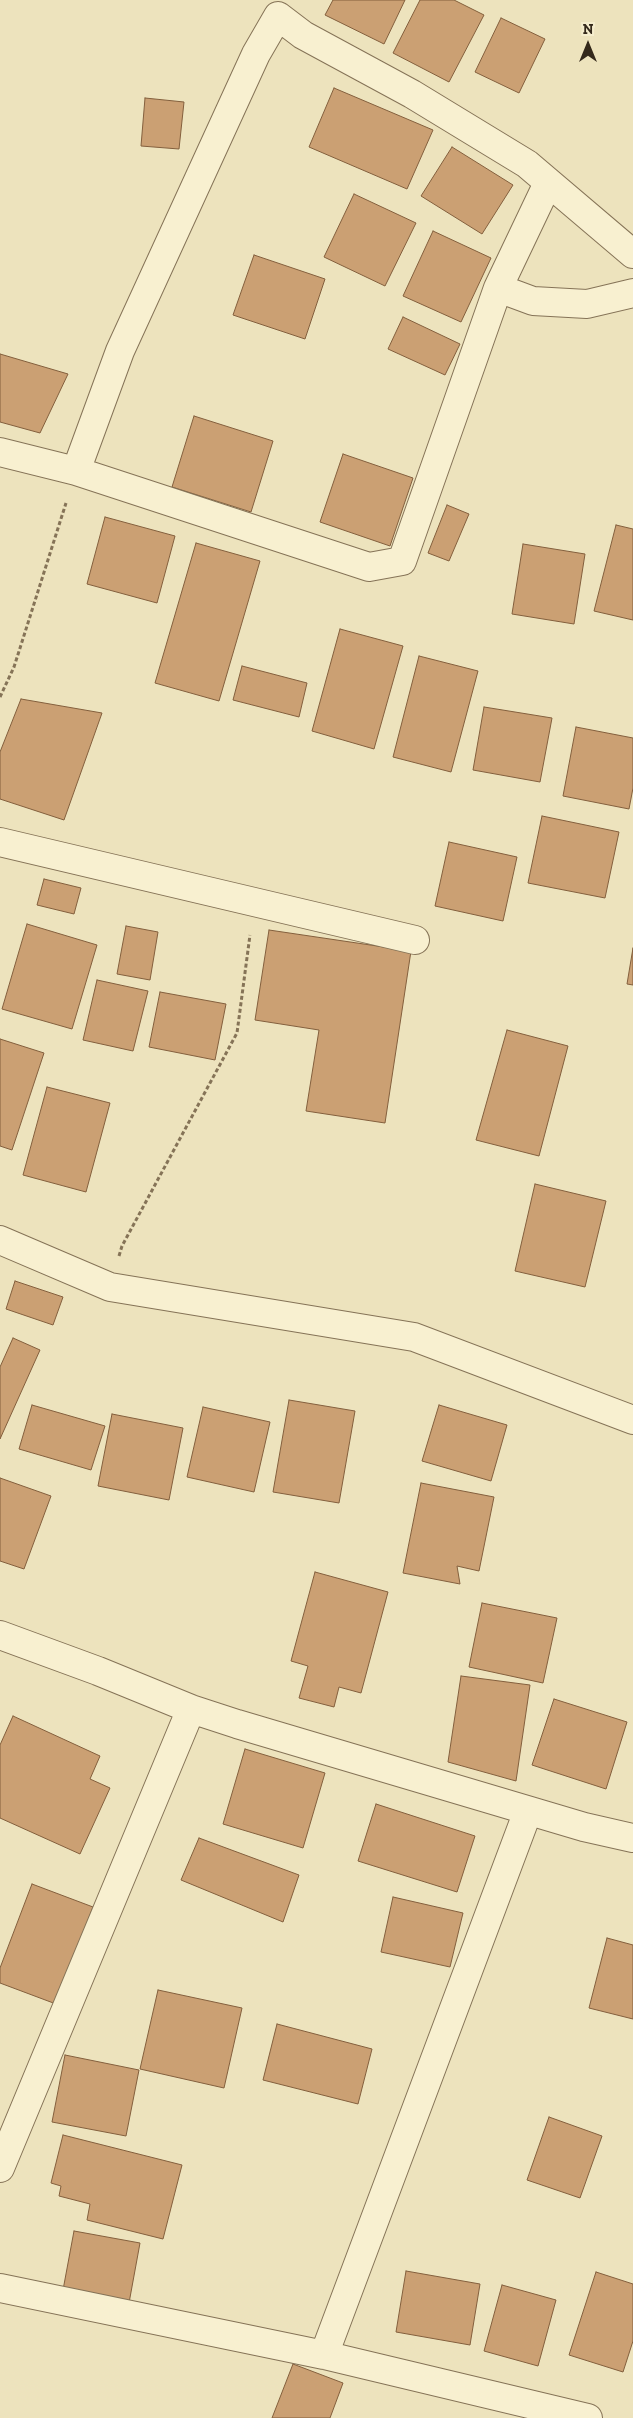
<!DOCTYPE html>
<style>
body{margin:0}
#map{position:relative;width:633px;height:2418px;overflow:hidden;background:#ede3bd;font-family:"Zilla Slab",serif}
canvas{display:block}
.north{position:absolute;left:563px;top:20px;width:50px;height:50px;-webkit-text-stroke:4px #f5edcd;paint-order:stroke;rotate:0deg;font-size:14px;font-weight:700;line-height:20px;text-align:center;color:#34291b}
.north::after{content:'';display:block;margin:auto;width:18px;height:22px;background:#34291b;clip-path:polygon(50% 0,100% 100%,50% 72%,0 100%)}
</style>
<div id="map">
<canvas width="633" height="2418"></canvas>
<div class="north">N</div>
</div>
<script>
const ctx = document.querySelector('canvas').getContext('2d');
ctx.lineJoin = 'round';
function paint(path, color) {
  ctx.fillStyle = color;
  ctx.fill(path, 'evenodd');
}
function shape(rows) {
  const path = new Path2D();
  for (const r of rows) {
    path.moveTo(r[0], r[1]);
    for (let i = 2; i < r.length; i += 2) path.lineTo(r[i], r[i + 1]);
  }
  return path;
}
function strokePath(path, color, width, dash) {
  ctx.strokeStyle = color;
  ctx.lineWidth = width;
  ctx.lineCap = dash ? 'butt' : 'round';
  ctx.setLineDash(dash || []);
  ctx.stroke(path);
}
const building = shape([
 [333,0,405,0,384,44,325,15,333,0],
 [420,0,454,0,484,15,449,82,393,53,420,0],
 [501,18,545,39,519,93,475,72,501,18],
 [334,88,433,130,407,189,309,147,334,88],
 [145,98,184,102,179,149,141,146,145,98],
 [452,147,513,185,482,234,421,196,452,147],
 [354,194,416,223,385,286,324,257,354,194],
 [433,231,491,258,461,322,403,296,433,231],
 [254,255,325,279,305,339,233,315,254,255],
 [403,317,460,344,445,375,388,349,403,317],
 [0,354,68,374,40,433,0,422,0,354],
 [194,416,273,441,251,512,172,487,194,416],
 [343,454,413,478,390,546,320,522,343,454],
 [447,505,469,514,449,561,428,553,447,505],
 [105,517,175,536,157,603,87,584,105,517],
 [616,525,633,529,633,620,594,611,616,525],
 [196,543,260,561,219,701,155,683,196,543],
 [523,544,585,554,574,624,512,614,523,544],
 [340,629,403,646,374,749,312,731,340,629],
 [419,656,478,671,451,772,393,757,419,656],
 [242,666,307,683,299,717,233,700,242,666],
 [21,699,102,713,64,820,0,799,0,752,21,699],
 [484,707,552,718,540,782,473,770,484,707],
 [576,727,633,738,633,788,629,809,563,796,576,727],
 [542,816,619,832,605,898,528,883,542,816],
 [449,842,517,857,503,921,435,906,449,842],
 [44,879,81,888,74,914,37,905,44,879],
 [27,924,97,945,72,1029,2,1009,27,924],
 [126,926,158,932,150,980,117,974,126,926],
 [269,930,411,951,385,1123,306,1111,319,1030,255,1020,269,930],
 [633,948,633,985,627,984,633,948],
 [97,980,148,991,133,1051,83,1040,97,980],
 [160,992,226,1004,215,1060,149,1047,160,992],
 [507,1030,568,1046,539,1156,476,1140,507,1030],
 [0,1039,44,1053,12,1150,0,1146,0,1039],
 [47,1087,110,1103,86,1192,23,1175,47,1087],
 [535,1184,606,1201,585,1287,515,1271,535,1184],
 [15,1281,63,1297,53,1325,6,1309,15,1281],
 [13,1338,40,1350,0,1439,0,1367,13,1338],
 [289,1400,355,1411,339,1503,273,1492,289,1400],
 [32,1405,105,1426,91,1470,19,1449,32,1405],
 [439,1405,507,1425,491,1481,422,1461,439,1405],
 [203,1407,270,1422,254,1492,187,1477,203,1407],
 [112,1414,183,1428,169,1500,98,1486,112,1414],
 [0,1478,51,1496,24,1569,0,1561,0,1478],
 [421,1483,494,1497,479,1571,457,1566,460,1584,403,1573,421,1483],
 [315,1572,388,1592,361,1693,339,1687,334,1707,299,1698,308,1666,291,1661,315,1572],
 [482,1603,557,1618,543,1683,469,1667,482,1603],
 [461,1676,530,1685,516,1781,448,1762,461,1676],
 [554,1699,627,1722,606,1789,532,1765,554,1699],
 [13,1716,100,1756,90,1779,110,1788,80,1854,0,1818,0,1745,13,1716],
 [245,1749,325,1773,303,1848,223,1824,245,1749],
 [376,1804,475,1836,457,1892,358,1861,376,1804],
 [199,1838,299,1875,283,1922,181,1880,199,1838],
 [32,1884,93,1907,56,2004,0,1983,0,1968,32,1884],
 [393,1897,463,1913,450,1967,381,1952,393,1897],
 [607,1938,633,1945,633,2019,589,2008,607,1938],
 [158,1990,242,2008,224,2088,140,2069,158,1990],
 [277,2024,372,2049,358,2104,263,2080,277,2024],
 [65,2055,139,2070,126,2136,52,2122,65,2055],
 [549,2117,602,2136,580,2198,527,2180,549,2117],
 [63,2135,182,2165,163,2239,87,2220,90,2204,59,2196,61,2186,51,2183,63,2135],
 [74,2231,140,2243,129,2303,63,2290,74,2231],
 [406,2271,480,2284,470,2345,396,2332,406,2271],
 [596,2272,633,2284,633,2341,623,2372,569,2355,596,2272],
 [502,2285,556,2300,538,2366,484,2351,502,2285],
 [293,2364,343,2383,330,2418,272,2418,293,2364]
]);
const path = shape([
 [0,697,14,667,66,503],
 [119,1256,122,1246,237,1033,250,935]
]);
const street = shape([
 [498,288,548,183],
 [0,452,76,471,120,351,256,54,278,16,303,35,412,94,527,164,633,254],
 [76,471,369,567,402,561,498,288,533,301,587,304,633,293],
 [0,842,415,940],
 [0,1240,110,1287,414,1337,633,1420],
 [0,1635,98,1671,191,1709,237,1724,584,1827,633,1838],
 [0,2168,191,1709],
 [0,2288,324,2355,588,2418],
 [324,2355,528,1811]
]);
paint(building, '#cba073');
strokePath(building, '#835f3d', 1);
strokePath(street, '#857357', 30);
strokePath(path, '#857357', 3, [4, 2.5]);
strokePath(street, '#f8f0d0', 28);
</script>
